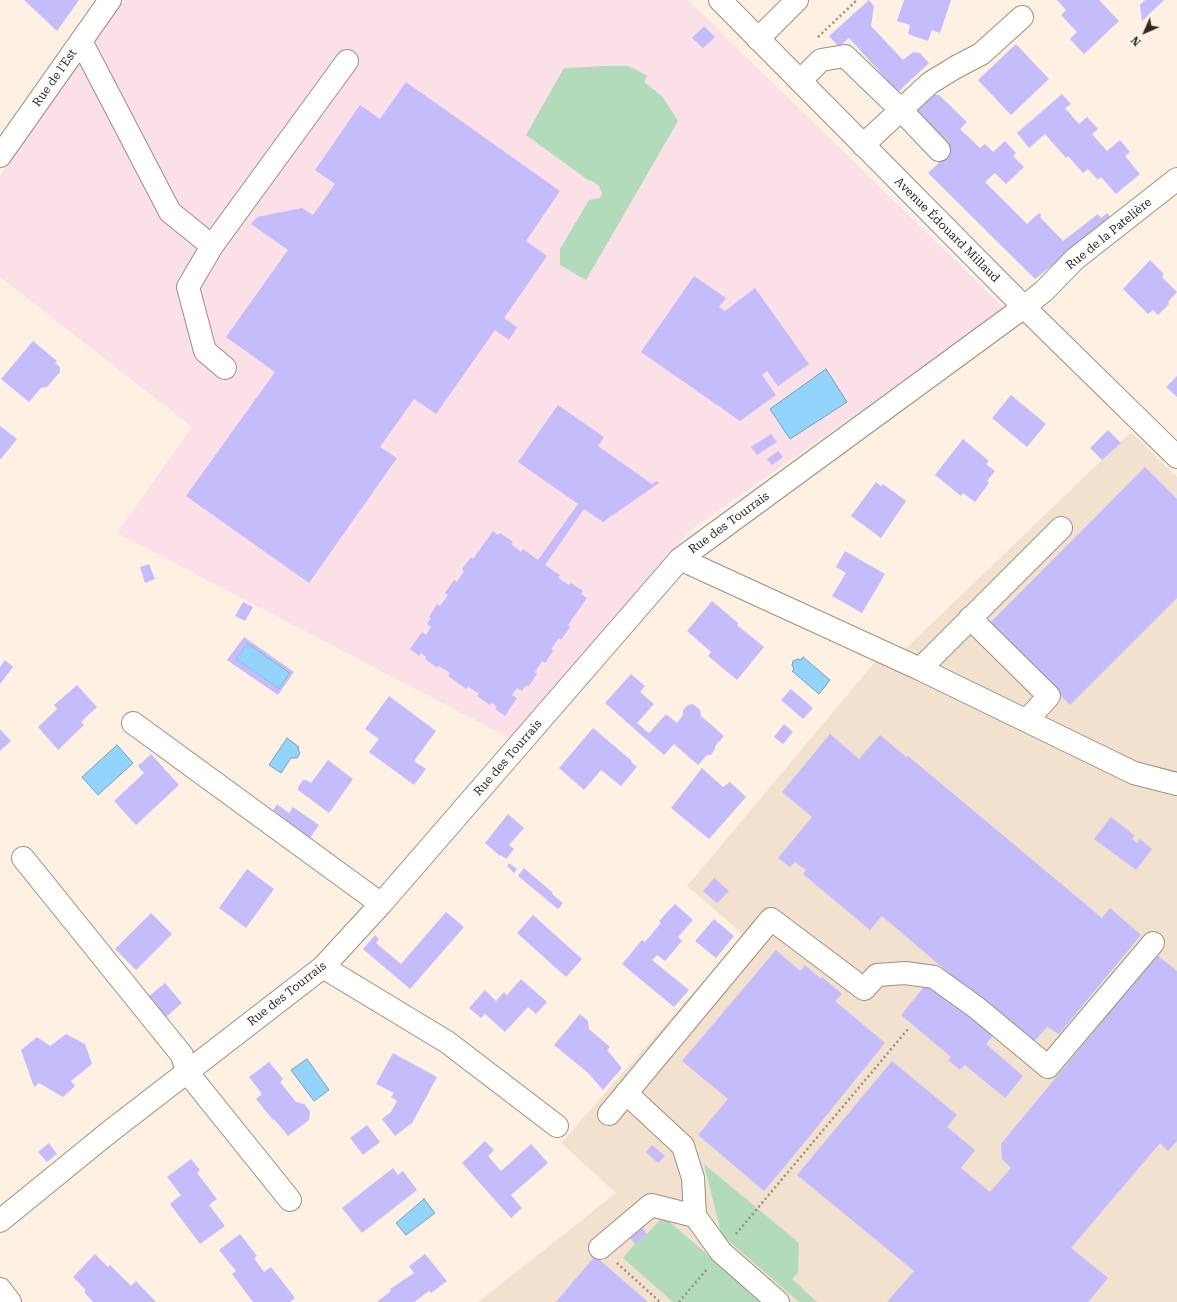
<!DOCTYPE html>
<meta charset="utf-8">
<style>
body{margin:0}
#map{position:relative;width:1177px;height:1302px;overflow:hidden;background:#fef0e3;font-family:"Roboto Serif",serif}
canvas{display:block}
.north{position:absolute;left:1125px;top:12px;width:40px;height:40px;-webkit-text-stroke:3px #fff;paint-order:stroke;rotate:225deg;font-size:11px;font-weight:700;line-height:16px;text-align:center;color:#322a22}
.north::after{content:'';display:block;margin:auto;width:14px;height:18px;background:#322a22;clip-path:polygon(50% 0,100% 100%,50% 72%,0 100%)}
</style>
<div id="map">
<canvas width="1177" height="1302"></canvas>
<div class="north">N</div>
</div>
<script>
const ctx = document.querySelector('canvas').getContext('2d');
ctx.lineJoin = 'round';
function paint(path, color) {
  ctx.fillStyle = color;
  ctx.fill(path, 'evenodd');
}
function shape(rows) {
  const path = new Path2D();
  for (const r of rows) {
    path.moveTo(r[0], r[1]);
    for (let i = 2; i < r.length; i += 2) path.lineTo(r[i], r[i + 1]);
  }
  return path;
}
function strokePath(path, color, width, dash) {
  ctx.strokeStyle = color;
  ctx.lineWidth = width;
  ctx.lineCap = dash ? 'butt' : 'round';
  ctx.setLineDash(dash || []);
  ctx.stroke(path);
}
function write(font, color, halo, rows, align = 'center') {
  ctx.font = font + ' "Roboto Serif",serif';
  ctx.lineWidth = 3;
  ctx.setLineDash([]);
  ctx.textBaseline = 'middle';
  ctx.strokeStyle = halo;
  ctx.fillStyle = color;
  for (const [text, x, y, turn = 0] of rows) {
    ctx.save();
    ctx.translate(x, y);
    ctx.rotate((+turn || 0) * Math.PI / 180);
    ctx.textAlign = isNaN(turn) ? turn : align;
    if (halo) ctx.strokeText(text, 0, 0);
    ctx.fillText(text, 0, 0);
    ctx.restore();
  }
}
const commercial = shape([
 [124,0,688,0,1005,309,688,532,622,615,513,740,117,533,192,427,0,277,0,176]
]);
const industrial = shape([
 [1131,432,1177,477,1177,1302,478,1302,616,1193,561,1143,744,935,687,886,874,663,904,650]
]);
const green = shape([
 [606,66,627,66,637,70,647,76,644,82,662,96,678,121,586,280,560,265,560,249,589,200,600,198,602,193,599,186,592,181,588,180,526,135,564,68],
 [704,1164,799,1243,798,1273,792,1279,817,1302,799,1302,723,1236,720,1229],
 [661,1219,666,1219,763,1302,673,1302,623,1258,635,1244,647,1234]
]);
const water = shape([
 [826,369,847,402,790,439,770,409,826,369],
 [247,643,290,673,279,689,236,659,247,643],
 [803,657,830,680,819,694,792,671,794,669,792,665,793,661,798,659,801,660,803,657],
 [287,738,299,747,298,749,300,753,297,758,291,758,281,773,269,765,287,738],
 [117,745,133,763,98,795,82,777,117,745],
 [307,1059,329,1090,314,1101,291,1070,307,1059],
 [424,1199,435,1213,406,1235,396,1223,424,1199]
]);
const building = shape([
 [24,0,79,0,57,31],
 [869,0,874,6,871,26,903,60,913,52,920,53,929,63,898,92,849,38,839,47,829,36],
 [904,0,951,0,940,33,932,30,928,41,908,34,910,25,897,21],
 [1057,0,1099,0,1119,21,1084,54,1070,39,1077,32,1061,15,1066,10],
 [1145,0,1164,0,1142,21,1140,5],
 [704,26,715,37,703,48,692,38],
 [1016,44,1049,79,1011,115,978,80],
 [406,82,560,191,526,241,547,256,504,318,517,327,509,340,495,330,436,414,414,399,380,447,397,458,309,583,186,496,275,372,226,337,288,250,251,224,257,217,302,208,313,215,335,184,315,170,360,105,380,119],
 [929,94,939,95,967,122,960,129,980,148,985,144,993,152,1005,141,1016,153,1013,156,1024,167,1006,184,995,173,985,182,1027,224,1039,213,1041,215,1040,217,1063,241,1098,214,1101,218,1107,213,1112,218,1035,279,928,173,951,151,944,144,947,141,914,109],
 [1062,94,1071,104,1065,108,1079,124,1087,117,1098,129,1092,134,1107,151,1120,140,1130,152,1125,156,1140,174,1116,194,1101,177,1098,180,1088,169,1083,173,1068,156,1066,158,1045,134,1029,148,1017,133],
 [1150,260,1164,274,1162,277,1177,292,1168,302,1169,304,1158,315,1153,310,1148,314,1123,289],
 [694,276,726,298,719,307,725,311,755,288,809,364,778,386,767,371,762,375,776,395,740,421,641,352],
 [33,341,57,361,55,363,60,367,60,372,47,387,41,388,29,402,1,379],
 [1177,376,1177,397,1166,387],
 [1011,395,1046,424,1027,447,992,418],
 [558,405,604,437,598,446,652,484,657,481,659,483,603,522,584,509,545,565,560,575,558,578,569,585,571,583,583,591,581,594,587,598,568,625,570,627,561,640,559,638,551,649,553,651,545,663,542,661,535,672,537,674,528,687,526,685,522,691,517,688,512,695,517,698,505,716,495,709,497,706,491,703,490,705,477,696,479,694,468,686,466,689,448,676,450,673,439,666,437,668,425,659,426,657,421,653,419,656,410,649,422,632,426,635,431,627,427,624,431,618,429,617,437,604,440,606,448,595,445,593,454,580,457,582,464,571,462,569,471,557,473,559,493,531,498,535,500,533,513,542,511,544,521,552,523,549,538,560,578,504,518,462],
 [0,426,17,439,0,460],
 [1108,430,1121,443,1102,460,1090,448],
 [771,434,777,442,757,455,751,447],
 [963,439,989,461,986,464,995,471,987,481,989,483,975,502,963,493,961,496,935,475],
 [778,451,783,457,772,465,767,459],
 [1145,467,1177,499,1177,598,1070,705,989,624],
 [876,482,881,486,883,484,906,501,881,538,851,516],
 [845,551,885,574,862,613,832,596,846,573,836,567],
 [149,564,155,579,145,583,140,567],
 [712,601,738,623,737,625,764,647,737,680,708,656,711,652,687,631],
 [243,602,253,607,245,621,235,616],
 [244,637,294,672,278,695,227,660],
 [247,643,291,673,279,689,236,659],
 [5,660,13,667,0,684,0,667],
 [631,674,645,686,640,692,654,704,637,723,649,733,666,714,677,723,683,715,683,710,688,705,693,704,700,710,701,716,724,736,715,746,715,749,711,755,707,755,698,765,674,744,664,755,605,703],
 [77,685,97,707,81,722,84,725,58,750,38,727,57,709,54,705],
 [791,689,813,708,803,719,781,700],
 [389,696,436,731,414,761,426,769,414,785,369,752,379,739,365,729],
 [784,724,793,732,783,744,774,737],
 [593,728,632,761,631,762,637,767,621,786,601,770,584,790,559,768],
 [0,729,11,741,0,751],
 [830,734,859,759,880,735,906,757,908,756,1102,918,1110,908,1141,935,1059,1034,1047,1027,1032,1044,882,916,870,930,803,874,806,870,795,862,790,867,778,858,812,817,782,792],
 [151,754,179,785,136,825,114,801,144,773,138,766],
 [328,760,353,779,329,813,298,790,298,787,303,780,306,780,311,783],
 [702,768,723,787,730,782,746,797,709,839,671,808],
 [277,804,289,813,293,807,319,825,310,838,273,810],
 [508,814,524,828,509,845,514,849,506,859,501,855,500,856,485,843],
 [1111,817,1135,836,1132,839,1137,843,1140,839,1152,849,1136,870,1094,839],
 [509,863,517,869,514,873,507,866],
 [524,868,553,893,552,894,563,903,558,909,518,876],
 [247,869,274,889,246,928,219,908],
 [714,878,729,891,717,903,703,891],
 [675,904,693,920,678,937,682,941,665,961,657,955,652,960,689,990,674,1007,622,964,642,940,645,942,661,923,659,921],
 [446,912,464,927,410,989,363,949,375,935,379,939,376,943,401,964],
 [151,913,172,934,136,970,115,949],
 [533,915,582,959,566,977,517,933],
 [714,919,734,936,716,958,695,941],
 [776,950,800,971,805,965,821,979,822,977,842,994,835,1001,885,1043,804,1143,764,1191,698,1135,728,1099,682,1061],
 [1157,955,1177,971,1177,1141,1168,1151,1160,1143,1071,1248,1108,1278,1088,1302,887,1302,914,1271,797,1175,892,1061,957,1115,947,1127,975,1150,961,1168,990,1192,1011,1168,1002,1159,1001,1144],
 [521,979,547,1002,536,1014,528,1007,505,1032,485,1014,481,1018,469,1008,485,990,496,1001,504,992,507,995],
 [928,982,974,1021,977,1017,996,1032,986,1044,1023,1076,1005,1098,965,1065,960,1070,948,1060,951,1057,901,1015],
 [165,983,182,1003,166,1017,149,996],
 [580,1014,588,1021,589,1029,610,1047,607,1050,622,1068,603,1090,588,1073,554,1045],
 [66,1034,85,1044,92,1064,71,1081,75,1086,63,1097,39,1083,34,1087,21,1050,37,1037,50,1046],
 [393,1053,437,1077,412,1123,395,1136,382,1119,391,1112,397,1101,391,1097,394,1093,376,1084],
 [269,1062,283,1079,280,1082,296,1102,304,1104,310,1111,309,1120,288,1136,274,1119,273,1120,256,1099,262,1094,249,1077],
 [367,1125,380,1142,363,1155,350,1138],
 [485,1141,494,1150,488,1156,501,1171,531,1144,548,1163,511,1195,522,1208,511,1218,462,1163],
 [49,1143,57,1154,47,1162,38,1152],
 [652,1145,665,1156,658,1163,646,1152],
 [191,1159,200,1170,197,1173,217,1199,209,1205,225,1226,200,1244,170,1204,181,1195,167,1177],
 [393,1168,398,1175,403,1171,417,1190,362,1233,342,1208],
 [639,1224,647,1234,635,1244,627,1234],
 [240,1234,257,1256,254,1258,264,1272,271,1267,295,1298,290,1302,253,1302,232,1274,236,1271,219,1250],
 [95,1254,108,1267,110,1265,131,1286,136,1281,156,1302,93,1302,84,1292,86,1290,73,1277],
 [425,1254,447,1281,431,1293,429,1291,414,1302,377,1302,391,1291,390,1289,414,1273,409,1266],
 [595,1256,648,1302,556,1302]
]);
const path = shape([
 [818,37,857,0],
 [736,1234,908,1029],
 [617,1263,660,1302],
 [679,1302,707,1269]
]);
const minor = shape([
 [758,39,797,0],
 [81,41,170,212,212,246,347,61],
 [800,81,821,60,845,56,901,110,939,150],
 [863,145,930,83,956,67,981,54,1022,17],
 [0,156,110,0],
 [212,246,188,287,205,351,225,368],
 [680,559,920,669,1134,773,1177,784],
 [970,618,1049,696,1027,720],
 [920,669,1061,528],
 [133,723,381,904],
 [23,858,182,1055,187,1072,290,1200],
 [323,967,447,1042,557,1126],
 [626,1093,683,1146,693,1178,695,1216,721,1252,778,1302],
 [609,1114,771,919,864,989,877,975,905,973,934,977,977,1008,1048,1067,1153,943],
 [0,1221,108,1133,323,967,381,904,680,559,1024,307,1044,291,1075,259,1177,179],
 [600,1248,651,1205,695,1216],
 [0,1289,10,1302]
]);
const major = shape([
 [720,0,1024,307,1177,457]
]);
const streetNames = [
 ["Rue de l'Est",55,78,-55],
 ["Avenue Édouard Millaud",947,230,45],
 ["Rue de la Patelière",1109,234,-39],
 ["Rue des Tourrais",729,523,-36],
 ["Rue des Tourrais",508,758,-49],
 ["Rue des Tourrais",287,994,-38]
];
paint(commercial, '#fbe1e7');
paint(industrial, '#f3e1d0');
paint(green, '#b2dbbb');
paint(water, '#92d4fc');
strokePath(water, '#75a1bb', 1);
paint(building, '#c5bcfb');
strokePath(minor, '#a28e7a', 24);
strokePath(major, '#a28e7a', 24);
strokePath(path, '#998e84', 2.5, [2, 3]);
strokePath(minor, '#fff', 22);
strokePath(major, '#fff', 22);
write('12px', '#322a22', '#fff', streetNames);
</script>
